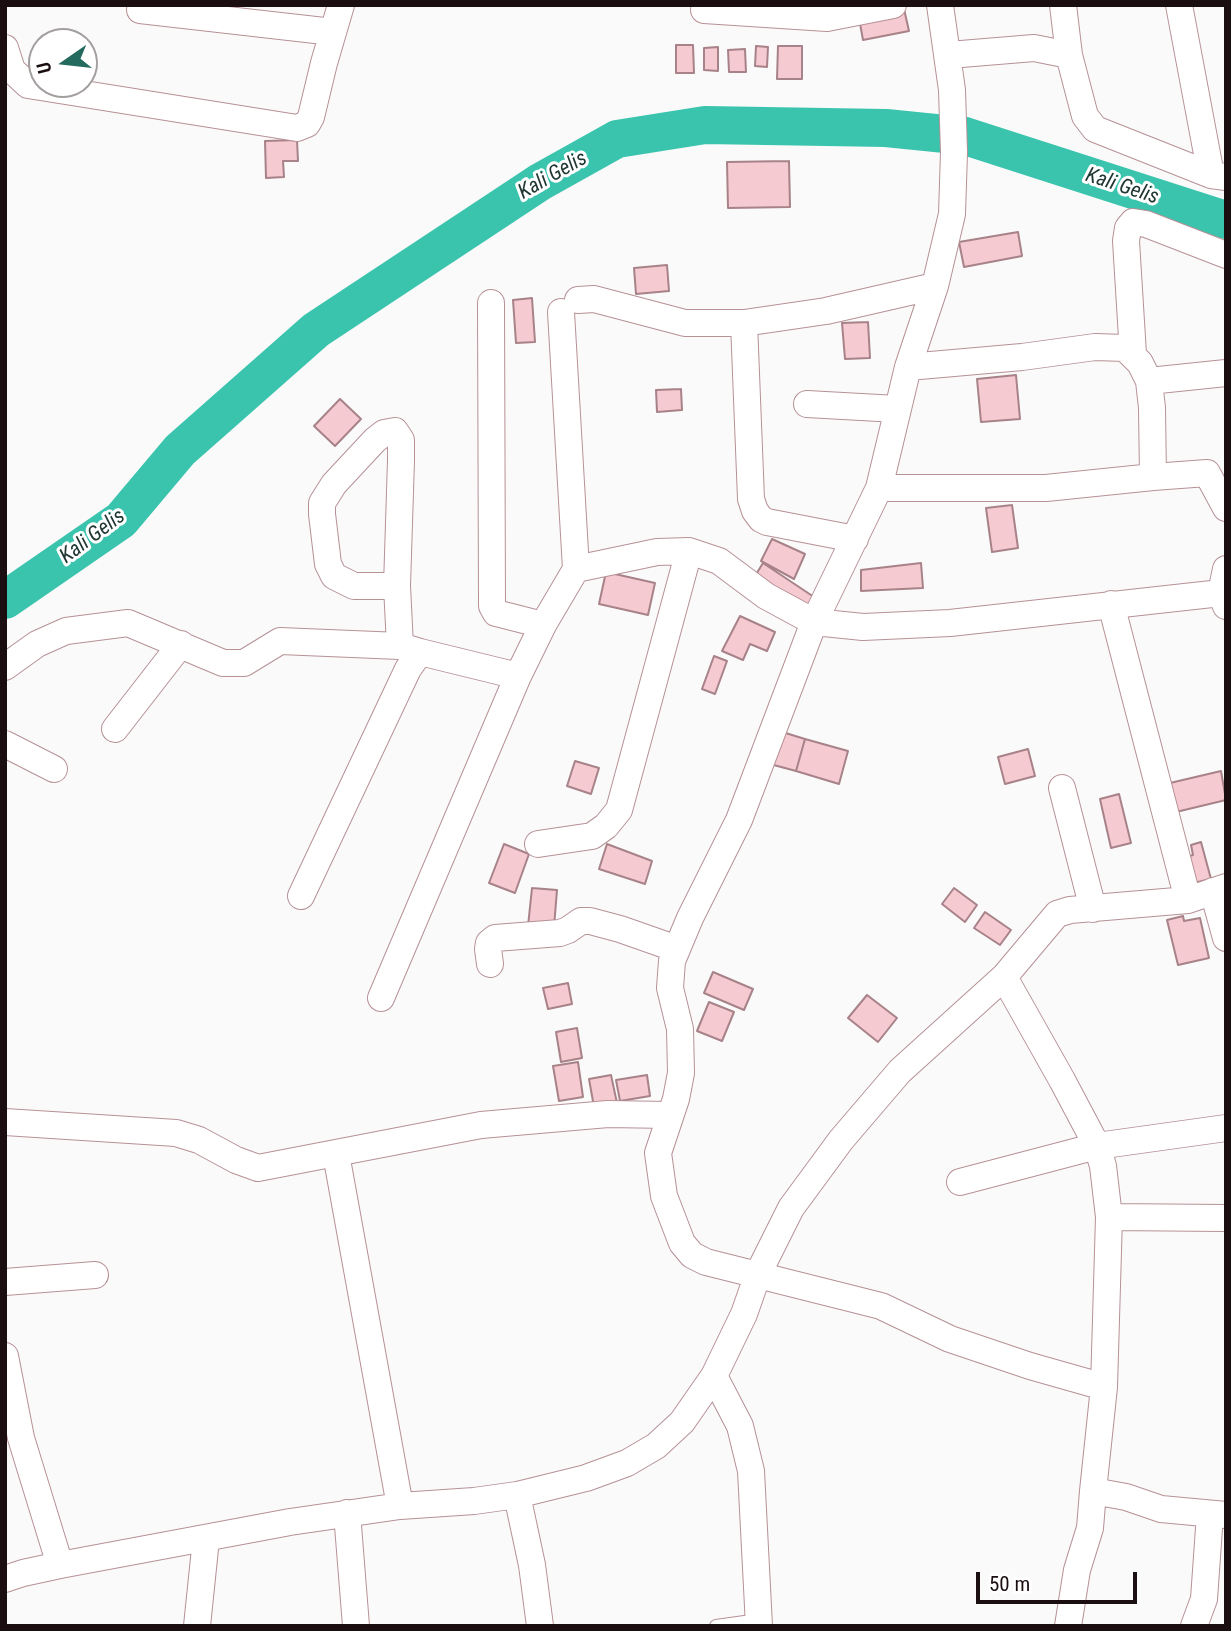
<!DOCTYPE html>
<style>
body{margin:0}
#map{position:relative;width:1231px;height:1631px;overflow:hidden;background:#fafafa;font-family:"Roboto Condensed",sans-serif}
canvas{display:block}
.frame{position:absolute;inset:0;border:7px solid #1b0e10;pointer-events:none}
.north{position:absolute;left:28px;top:28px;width:70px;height:70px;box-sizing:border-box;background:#fff;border:2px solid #a49f9f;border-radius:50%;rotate:256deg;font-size:19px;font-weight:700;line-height:28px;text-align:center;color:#1b0e10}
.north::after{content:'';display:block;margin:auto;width:24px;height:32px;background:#256a5e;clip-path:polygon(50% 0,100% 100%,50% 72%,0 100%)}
.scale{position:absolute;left:976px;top:1572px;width:161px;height:32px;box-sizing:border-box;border:4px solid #1b0e10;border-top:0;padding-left:9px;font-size:21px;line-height:24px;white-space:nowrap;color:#1b0e10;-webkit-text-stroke:5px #fff;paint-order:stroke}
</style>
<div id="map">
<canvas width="1231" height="1631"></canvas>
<div class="frame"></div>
<div class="north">U</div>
<div class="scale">50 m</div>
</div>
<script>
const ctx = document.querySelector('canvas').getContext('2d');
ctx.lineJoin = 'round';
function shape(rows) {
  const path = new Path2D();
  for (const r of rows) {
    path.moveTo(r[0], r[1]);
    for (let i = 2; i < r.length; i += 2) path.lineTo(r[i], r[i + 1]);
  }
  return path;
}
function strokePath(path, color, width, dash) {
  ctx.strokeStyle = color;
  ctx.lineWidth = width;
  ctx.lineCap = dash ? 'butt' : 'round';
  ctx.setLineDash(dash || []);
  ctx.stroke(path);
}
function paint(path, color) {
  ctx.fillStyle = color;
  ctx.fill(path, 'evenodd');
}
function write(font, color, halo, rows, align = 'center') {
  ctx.font = font + ' "Roboto Condensed",sans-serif';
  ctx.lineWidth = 6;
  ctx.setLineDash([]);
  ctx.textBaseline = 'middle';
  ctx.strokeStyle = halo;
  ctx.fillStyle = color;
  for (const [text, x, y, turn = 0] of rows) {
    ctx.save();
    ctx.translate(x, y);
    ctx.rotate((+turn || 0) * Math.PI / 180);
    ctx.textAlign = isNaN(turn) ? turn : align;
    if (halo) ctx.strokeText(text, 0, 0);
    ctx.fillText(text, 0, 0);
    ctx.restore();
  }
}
const river = shape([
 [5,600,121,520,180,450,316,330,540,182,617,139,705,125,886,128,965,136,1226,220]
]);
const building = shape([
 [904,9,909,31,863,40,859,18,904,9],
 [676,45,693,45,694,73,676,73,676,45],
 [756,46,768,47,767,67,755,66,756,46],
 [778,46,802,46,802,79,777,79,778,46],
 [718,47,718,71,704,70,704,48,718,47],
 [745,49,746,72,729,72,728,50,745,49],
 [297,140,298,161,283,161,284,177,266,178,265,141,297,140],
 [789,161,790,207,728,208,727,162,789,161],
 [1018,232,1022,256,964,267,959,242,1018,232],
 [667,265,669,291,636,294,634,268,667,265],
 [532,298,535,342,516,343,513,300,532,298],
 [868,322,870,358,845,359,842,323,868,322],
 [1016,375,1020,419,981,422,977,379,1016,375],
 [681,389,682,410,657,412,656,390,681,389],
 [340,399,361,419,335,446,314,426,340,399],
 [1012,505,1018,548,992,552,986,508,1012,505],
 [772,539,805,554,794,579,761,561,772,539],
 [763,563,814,597,807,609,755,576,763,563],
 [921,563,923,588,861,591,861,570,921,563],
 [606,572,655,583,648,615,599,604,606,572],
 [740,616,775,632,767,651,750,644,743,660,722,651,740,616],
 [714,656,727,661,715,694,702,689,714,656],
 [779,731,805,739,796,771,770,764,779,731],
 [805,739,848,751,839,784,796,771,805,739],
 [1028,749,1035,776,1005,784,998,757,1028,749],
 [575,761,599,768,591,794,567,786,575,761],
 [1221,771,1226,800,1176,812,1170,783,1221,771],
 [1119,794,1131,843,1111,848,1100,799,1119,794],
 [1201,842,1211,879,1185,885,1179,859,1193,855,1191,845,1201,842],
 [504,844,529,854,515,893,489,883,504,844],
 [607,844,652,861,645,884,599,869,607,844],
 [532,888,557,890,554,927,528,926,532,888],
 [954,888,977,905,965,922,942,904,954,888],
 [985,912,1011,930,1000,945,974,928,985,912],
 [1183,916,1184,921,1200,918,1209,958,1178,965,1167,920,1183,916],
 [713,972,753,989,744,1010,704,993,713,972],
 [568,983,572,1004,548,1009,543,988,568,983],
 [867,995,897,1018,878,1042,848,1018,867,995],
 [709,1002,734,1012,722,1041,697,1031,709,1002],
 [577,1028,582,1058,561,1062,556,1032,577,1028],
 [578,1062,583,1097,559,1101,553,1066,578,1062],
 [611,1075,617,1103,594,1107,589,1079,611,1075],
 [647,1075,650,1096,620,1101,616,1080,647,1075]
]);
const service = shape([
 [716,1626,759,1620]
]);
const minor = shape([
 [940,5,952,90,954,152,952,214,935,286,908,367,879,488,814,622,739,820,690,918,672,961,670,988,680,1029,681,1073,676,1099,658,1153,664,1196,682,1243,692,1255,706,1262,881,1306,950,1339,1030,1366,1104,1387],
 [1063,5,1069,55],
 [1179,5,1211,175],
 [140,10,333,32],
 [704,10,827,18,893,5],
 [5,48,12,70,28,85,297,128,307,124,311,117,324,63,341,5],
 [949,55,1034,48,1069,55,1085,116,1095,129,1211,175,1226,177],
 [578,300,594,299,685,323,744,323,826,311,935,286],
 [491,303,492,606,496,613,543,625],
 [561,312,576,569],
 [744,323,751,499,755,511,761,519,767,522,855,539],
 [1133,354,1126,241,1128,228,1133,222,1146,224,1226,255],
 [1149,381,1226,373],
 [807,404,897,409],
 [1153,477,1207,473,1226,508],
 [879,488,1046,488,1153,477,1152,408,1149,381,1140,363,1125,348,1095,347,1022,357,908,367],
 [397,586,401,460,401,440,395,431,384,433,375,440,334,484,322,503,322,514,328,564,334,576,354,586,397,586,400,646],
 [1221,593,1226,569],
 [1111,604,1188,900],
 [5,667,37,644,66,631,128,623,223,663,244,663,280,641,400,646,420,652,408,669,301,896],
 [518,676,543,625,576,569,657,552,689,551,719,561,766,596,814,622,863,627,950,623,1221,593,1226,606],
 [115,729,181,644],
 [5,744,54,769],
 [1062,788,1093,909],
 [538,844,592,836,606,826,619,810,689,551],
 [1213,891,1226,938],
 [490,964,488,949,489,943,495,938,560,933,568,930,581,921,590,921,620,929,677,949],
 [1004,977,1062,1080,1097,1146,1103,1166,1109,1217,1104,1387,1093,1491,1126,1497,1161,1509,1226,1515],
 [381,998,518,676,420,652],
 [5,1122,176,1133,199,1140,236,1160,258,1168,481,1125,608,1114,669,1115],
 [336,1154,400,1506],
 [960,1182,1097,1146,1226,1128],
 [1109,1217,1226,1218],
 [5,1282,95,1275],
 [5,1356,21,1438,60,1565],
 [714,1376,740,1426,751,1471,759,1626],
 [517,1495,532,1565,540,1626],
 [347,1513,356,1626],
 [5,1579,23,1573,60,1565,290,1522,400,1506,474,1501,517,1495,586,1478,627,1463,656,1446,682,1422,714,1376,744,1314,758,1274,791,1208,841,1140,900,1071,1004,977,1057,914,1070,910,1188,900,1226,887],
 [197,1626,206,1539],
 [1068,1626,1077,1570,1090,1528,1093,1491],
 [1194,1626,1204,1599,1210,1514]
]);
const waterNames = [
 ["Kali Gelis",553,176,-30],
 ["Kali Gelis",1122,187,18],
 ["Kali Gelis",93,537,-37]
];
strokePath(river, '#3ac4ad', 38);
paint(building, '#f5cbd1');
strokePath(building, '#a78288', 2);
strokePath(service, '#b69196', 14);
strokePath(minor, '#b69196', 28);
strokePath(service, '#fff', 12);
strokePath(minor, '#fff', 26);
write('italic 21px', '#203732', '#fff', waterNames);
</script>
